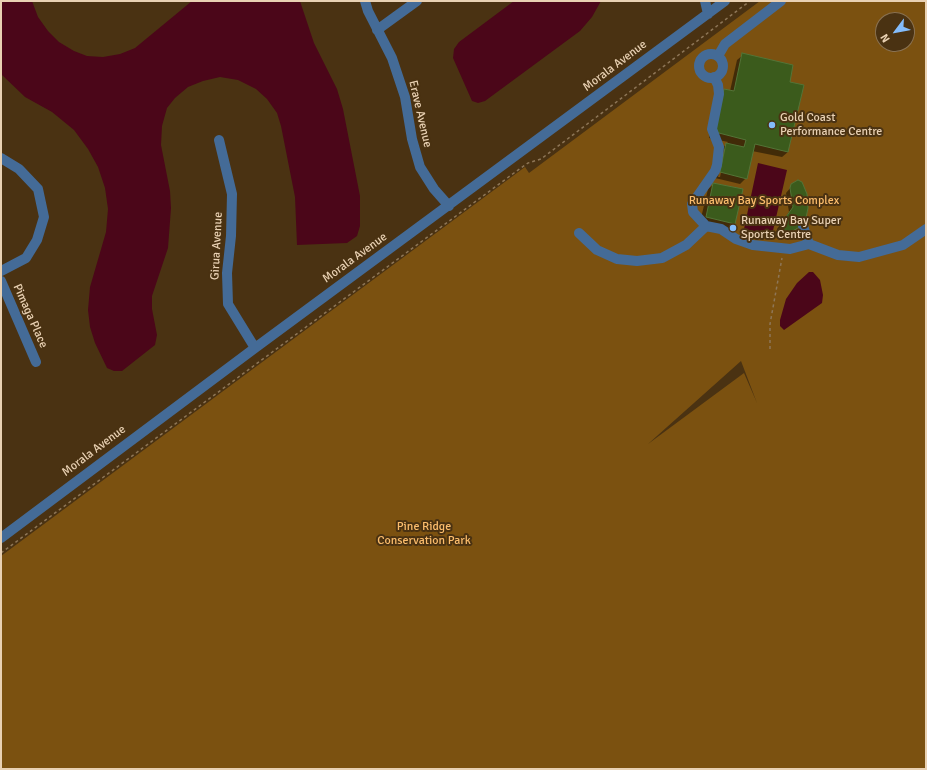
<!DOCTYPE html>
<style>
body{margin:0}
#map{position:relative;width:927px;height:770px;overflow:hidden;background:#4a3212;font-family:Signika,sans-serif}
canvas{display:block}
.frame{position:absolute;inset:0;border:2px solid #e9d1b3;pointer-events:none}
.north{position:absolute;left:875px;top:12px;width:40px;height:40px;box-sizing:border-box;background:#4a3212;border:1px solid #8a7252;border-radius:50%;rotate:238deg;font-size:11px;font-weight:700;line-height:16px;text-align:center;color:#e9d1b3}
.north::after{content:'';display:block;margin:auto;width:14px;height:18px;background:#84bcfb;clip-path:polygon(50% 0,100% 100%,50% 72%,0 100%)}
</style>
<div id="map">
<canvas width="927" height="770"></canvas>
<div class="frame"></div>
<div class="north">N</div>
</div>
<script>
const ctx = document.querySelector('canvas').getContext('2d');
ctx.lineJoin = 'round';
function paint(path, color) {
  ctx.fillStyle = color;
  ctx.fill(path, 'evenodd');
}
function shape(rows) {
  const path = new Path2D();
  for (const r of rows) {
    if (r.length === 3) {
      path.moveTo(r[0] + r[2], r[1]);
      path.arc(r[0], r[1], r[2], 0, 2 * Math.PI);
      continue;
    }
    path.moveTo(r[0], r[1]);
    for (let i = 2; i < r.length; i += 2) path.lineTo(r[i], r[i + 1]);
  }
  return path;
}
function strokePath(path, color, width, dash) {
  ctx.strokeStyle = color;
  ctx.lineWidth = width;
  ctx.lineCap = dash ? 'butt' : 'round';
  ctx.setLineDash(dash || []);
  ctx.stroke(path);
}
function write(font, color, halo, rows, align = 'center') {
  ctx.font = font + ' Signika,sans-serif';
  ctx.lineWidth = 4;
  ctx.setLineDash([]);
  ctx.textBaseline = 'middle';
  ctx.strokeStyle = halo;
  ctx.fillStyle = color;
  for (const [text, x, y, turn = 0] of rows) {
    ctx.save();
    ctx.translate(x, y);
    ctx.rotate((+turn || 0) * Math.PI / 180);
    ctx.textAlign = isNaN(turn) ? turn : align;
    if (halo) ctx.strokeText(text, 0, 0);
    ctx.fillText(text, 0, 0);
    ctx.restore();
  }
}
const green = shape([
 [760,1,926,1,926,769,1,769,1,556,525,167,529,173],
 [883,20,907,20,907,44,883,44],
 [741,361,757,403,744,373,648,444]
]);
const water = shape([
 [1,1,32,1,38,17,48,31,59,42,74,51,87,56,103,57,120,54,135,48,192,1,300,1,314,43,337,89,343,109,360,196,360,226,357,236,347,243,297,245,295,197,281,126,277,113,267,99,256,89,238,80,220,77,203,81,188,87,175,98,167,108,162,126,161,145,170,191,171,208,168,248,152,296,152,309,157,335,155,345,122,371,114,371,107,368,95,343,90,327,88,310,90,287,106,232,108,209,105,188,98,167,88,149,74,130,52,112,25,97,1,74],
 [514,1,601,1,592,17,580,31,485,101,478,103,472,101,453,58,454,49,459,42],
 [758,163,787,170,772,235,744,229],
 [809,272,813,272,820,280,823,295,822,303,784,330,780,326,780,320,786,299,797,283]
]);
const shadow = shape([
 [743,55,788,83,788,152,782,157,752,151,746,178,740,184,715,178,721,150,728,142,709,138,719,96,730,91,737,60],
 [724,149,726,149,720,177,718,177],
 [714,184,734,223,729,229,700,222,708,189],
 [791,187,797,227,784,236,777,232,777,229,789,212,786,193]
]);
const building = shape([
 [742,53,793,65,790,82,804,85,788,152,755,144,747,179,720,172,726,143,744,147,746,140,715,132,724,89,734,91,742,53],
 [798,180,802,182,807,194,808,208,806,218,798,228,789,233,781,228,781,224,793,207,790,188,791,184,798,180],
 [713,183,743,189,735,224,706,217,713,183]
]);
const path = shape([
 [770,349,770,324,782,258],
 [1,553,514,173,528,163,541,159,750,1]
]);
const minor = shape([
 [365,1,368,11,392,58,405,97,412,139,420,167,434,189,449,206],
 [705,1,708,14],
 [377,30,417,1],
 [711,66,12],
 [718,56,725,44,781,1],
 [219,140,232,194,231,236,227,273,228,304,255,348],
 [1,158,19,169,38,189,44,217,37,240,26,258,1,271],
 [706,226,693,212,692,204,715,171,717,165,719,147,712,129,719,94,718,85,714,77],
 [803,226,809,244,838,255,859,257,903,245,926,229],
 [579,233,597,250,617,259,637,261,662,258,686,245,706,226,721,229,736,239,753,245,790,249,809,244],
 [1,281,36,362],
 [1,538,255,348,725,1]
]);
const markers = [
 [772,125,4,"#84bcfb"],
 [733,228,4,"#84bcfb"]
];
const streetNames = [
 ["Morala Avenue",615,66,-37],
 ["Erave Avenue",420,114,77],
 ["Girua Avenue",217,246,-87],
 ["Morala Avenue",355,258,-36],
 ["Pimaga Place",30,316,66],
 ["Morala Avenue",94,451,-37]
];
const poiNames = [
 ["Gold Coast",780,118],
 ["Performance Centre",780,132],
 ["Runaway Bay Super",741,221],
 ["Sports Centre",741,235]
];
const parkNames = [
 ["Runaway Bay Sports Complex",764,201],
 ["Pine Ridge",424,527],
 ["Conservation Park",424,541]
];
paint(green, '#7b5110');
paint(water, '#4b0619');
paint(shadow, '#0007');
paint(building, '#3b5b1c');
strokePath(building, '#537437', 1);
strokePath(path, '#8e7657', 1.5, [3, 3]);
strokePath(minor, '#446b97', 10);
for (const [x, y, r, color] of markers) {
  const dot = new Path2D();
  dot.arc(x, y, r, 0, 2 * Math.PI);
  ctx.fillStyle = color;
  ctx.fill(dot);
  strokePath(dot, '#4a3212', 1.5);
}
write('12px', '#e9d1b3', '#4a3212', streetNames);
write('12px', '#e9d1b3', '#4a3212', poiNames, 'left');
write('12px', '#fcbd6c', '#4a3212', parkNames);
</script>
